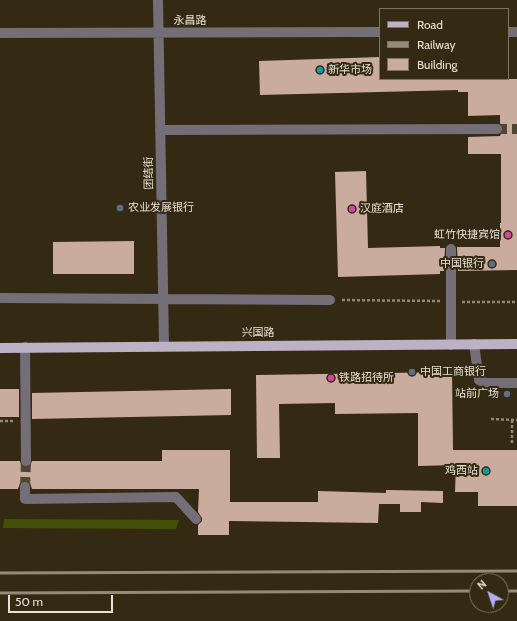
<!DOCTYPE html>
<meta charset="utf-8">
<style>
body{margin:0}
#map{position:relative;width:517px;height:621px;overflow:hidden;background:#342913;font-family:Cabin,sans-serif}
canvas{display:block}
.legend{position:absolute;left:379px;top:8px;width:130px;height:72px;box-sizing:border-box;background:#342913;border:1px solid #7c7361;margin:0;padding:5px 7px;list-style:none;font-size:12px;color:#e9e2d5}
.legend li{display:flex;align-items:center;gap:8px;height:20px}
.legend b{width:20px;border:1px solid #7c7361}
.north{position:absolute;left:469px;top:573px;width:40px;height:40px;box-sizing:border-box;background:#342913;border:1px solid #7c7361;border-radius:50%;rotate:320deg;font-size:11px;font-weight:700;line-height:16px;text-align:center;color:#e9e2d5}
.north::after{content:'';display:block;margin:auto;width:14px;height:18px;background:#afaefa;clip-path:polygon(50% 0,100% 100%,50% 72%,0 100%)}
.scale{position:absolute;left:8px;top:595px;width:105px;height:18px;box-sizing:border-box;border:2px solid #e9e2d5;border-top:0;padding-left:5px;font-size:12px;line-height:14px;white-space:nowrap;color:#e9e2d5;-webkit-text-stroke:3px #342913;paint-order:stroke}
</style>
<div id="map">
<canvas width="517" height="621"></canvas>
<ul class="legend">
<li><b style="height:5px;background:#bdb1c6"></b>Road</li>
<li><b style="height:5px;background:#938a79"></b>Railway</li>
<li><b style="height:11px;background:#c9ac9e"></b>Building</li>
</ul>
<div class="north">N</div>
<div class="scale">50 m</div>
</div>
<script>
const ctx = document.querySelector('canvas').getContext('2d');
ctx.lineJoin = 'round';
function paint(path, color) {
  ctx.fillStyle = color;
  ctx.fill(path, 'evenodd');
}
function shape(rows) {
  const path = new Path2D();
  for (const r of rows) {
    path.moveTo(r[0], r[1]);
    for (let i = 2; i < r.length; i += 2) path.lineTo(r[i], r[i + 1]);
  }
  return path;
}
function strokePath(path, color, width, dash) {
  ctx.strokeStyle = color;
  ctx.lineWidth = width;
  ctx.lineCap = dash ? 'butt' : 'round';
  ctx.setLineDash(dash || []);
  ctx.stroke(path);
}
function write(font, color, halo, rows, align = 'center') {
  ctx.font = font + ' Cabin,"Noto Sans SC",sans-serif';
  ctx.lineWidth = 4;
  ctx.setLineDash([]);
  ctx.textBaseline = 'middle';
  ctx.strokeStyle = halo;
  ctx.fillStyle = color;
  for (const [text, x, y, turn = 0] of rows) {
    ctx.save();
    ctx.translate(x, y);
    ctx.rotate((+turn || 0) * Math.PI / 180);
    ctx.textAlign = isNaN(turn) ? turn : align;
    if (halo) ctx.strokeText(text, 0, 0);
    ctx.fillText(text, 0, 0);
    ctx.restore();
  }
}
const green = shape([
 [4,519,179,520,176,529,3,528]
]);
const building = shape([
 [380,57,380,79,517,79,517,270,458,271,457,247,500,247,500,223,501,223,501,154,468,154,468,137,500,136,503,129,500,123,500,115,468,116,468,92,458,92,458,90,260,95,259,61],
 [366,171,368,248,440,246,440,248,445,248,444,271,440,271,440,274,338,277,335,172],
 [134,241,134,274,53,274,53,242],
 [452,372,453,450,517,450,517,506,478,506,478,492,455,492,456,465,418,466,418,413,335,414,335,403,279,404,280,458,257,458,256,375],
 [0,389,19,389,19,417,0,417],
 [231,389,231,415,32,419,32,393],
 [162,450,230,450,230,502,318,502,318,491,386,493,386,490,443,491,443,503,421,502,421,512,400,512,400,504,379,504,378,523,229,521,229,535,198,535,198,525,202,521,202,518,198,512,199,489,32,489,30,483,25,481,20,483,18,489,0,489,0,461,20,461,21,465,26,467,30,466,32,461,162,461]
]);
const minorTunnel = shape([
 [497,129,517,129],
 [25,487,26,461]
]);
const path = shape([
 [342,300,441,301],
 [462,302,517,302],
 [491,419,517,420],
 [0,421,15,421],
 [512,443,512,420]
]);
const minor = shape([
 [158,0,164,345],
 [508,32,517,32],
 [0,33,380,32],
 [160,130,497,129],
 [0,298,330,300],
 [474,344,479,380,485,383,517,383],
 [451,345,451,249],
 [25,347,26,461],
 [25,487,25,499,176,497,196,519]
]);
const major = shape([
 [0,348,517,344]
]);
const rail = shape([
 [0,573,517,571],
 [501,591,517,591],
 [0,593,477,591]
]);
const markers = [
 [320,70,4,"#0f9aa8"],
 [120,208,4,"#5c6f8a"],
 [352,209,4,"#d1479c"],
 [508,235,4,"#d1479c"],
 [492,264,4,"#5c6f8a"],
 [412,372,4,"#5c6f8a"],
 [331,378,4,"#d1479c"],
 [507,394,4,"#5c6f8a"],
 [486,471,4,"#0f9aa8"]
];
const streetNames = [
 ["永昌路",190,21],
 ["团结街",149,173,-91],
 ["兴国路",258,333]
];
const poiNames = [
 ["新华市场",328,70],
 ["农业发展银行",128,208],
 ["汉庭酒店",360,209],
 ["虹竹快捷宾馆",500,235,"right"],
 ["中国银行",484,264,"right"],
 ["中国工商银行",420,372],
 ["铁路招待所",339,378],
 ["站前广场",499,394,"right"],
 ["鸡西站",478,471,"right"]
];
paint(green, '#425104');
paint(building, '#c9ac9e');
strokePath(minorTunnel, '#4f4530', 10, [10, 5]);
strokePath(path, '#918877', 2.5, [3, 2]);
strokePath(minor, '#746e79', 10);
strokePath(major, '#bdb1c6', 10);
strokePath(rail, '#938a79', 3);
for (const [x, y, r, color] of markers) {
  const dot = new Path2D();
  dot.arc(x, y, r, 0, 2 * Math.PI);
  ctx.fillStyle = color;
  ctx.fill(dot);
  strokePath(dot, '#342913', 1.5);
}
write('11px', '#e9e2d5', '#342913', streetNames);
write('11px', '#e9e2d5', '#342913', poiNames, 'left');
</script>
